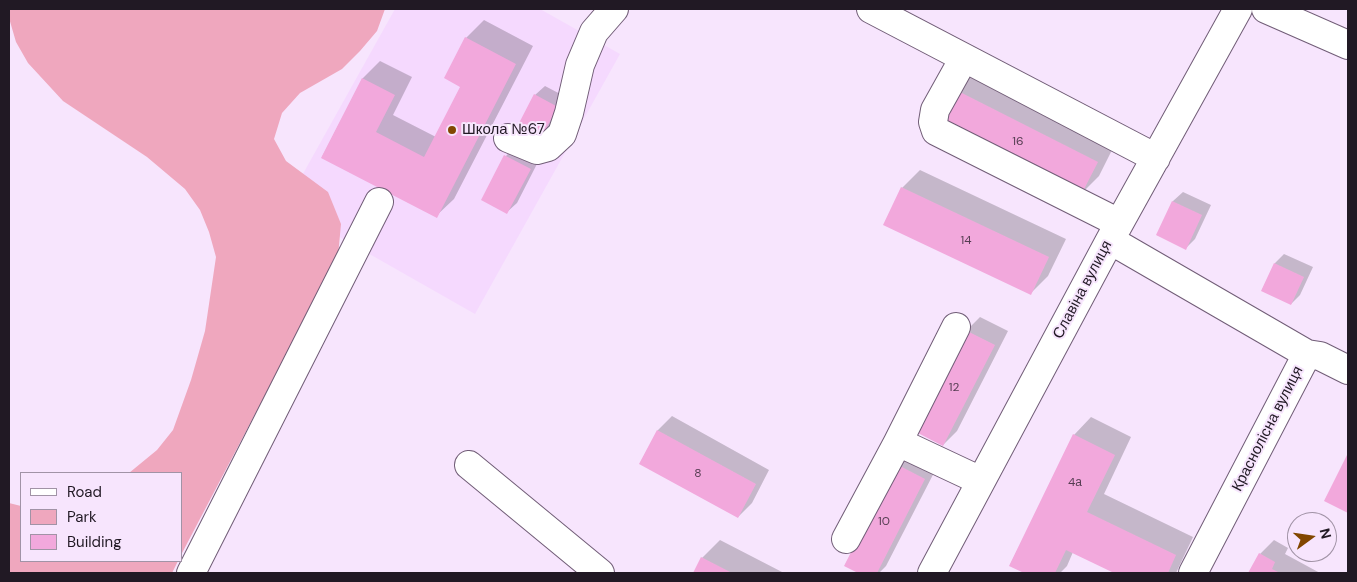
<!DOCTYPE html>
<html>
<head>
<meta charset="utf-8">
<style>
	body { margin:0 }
	#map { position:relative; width:1357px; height:582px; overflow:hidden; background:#f7e5fd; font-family:"DM Sans",sans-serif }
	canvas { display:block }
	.frame { position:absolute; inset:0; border:10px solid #211924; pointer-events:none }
	.legend { position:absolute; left:20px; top:472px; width:162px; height:90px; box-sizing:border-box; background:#f7e5fd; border:1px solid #a193a6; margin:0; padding:6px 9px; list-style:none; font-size:15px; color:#211924 }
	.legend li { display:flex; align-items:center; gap:10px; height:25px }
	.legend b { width:25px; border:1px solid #a193a6 }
	.north { position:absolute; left:1287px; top:512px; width:50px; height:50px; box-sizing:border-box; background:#f7e5fd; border:1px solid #a193a6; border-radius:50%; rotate:76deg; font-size:14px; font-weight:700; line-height:20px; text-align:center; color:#211924 }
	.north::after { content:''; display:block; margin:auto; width:18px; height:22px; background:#824700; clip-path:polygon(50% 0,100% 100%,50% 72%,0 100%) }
</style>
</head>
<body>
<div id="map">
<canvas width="1357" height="582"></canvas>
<div class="frame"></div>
<ul class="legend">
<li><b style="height:6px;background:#fff"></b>Road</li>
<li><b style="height:14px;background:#efa7be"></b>Park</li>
<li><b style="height:14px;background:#f2a8dc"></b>Building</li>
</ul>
<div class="north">N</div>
</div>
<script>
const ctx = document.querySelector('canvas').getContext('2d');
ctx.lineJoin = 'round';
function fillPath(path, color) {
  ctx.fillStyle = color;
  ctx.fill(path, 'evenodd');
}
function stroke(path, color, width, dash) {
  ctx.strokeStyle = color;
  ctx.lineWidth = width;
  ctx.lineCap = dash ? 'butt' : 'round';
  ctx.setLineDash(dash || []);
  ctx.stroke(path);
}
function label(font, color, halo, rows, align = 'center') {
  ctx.font = font + ' "DM Sans",sans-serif';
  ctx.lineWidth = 4;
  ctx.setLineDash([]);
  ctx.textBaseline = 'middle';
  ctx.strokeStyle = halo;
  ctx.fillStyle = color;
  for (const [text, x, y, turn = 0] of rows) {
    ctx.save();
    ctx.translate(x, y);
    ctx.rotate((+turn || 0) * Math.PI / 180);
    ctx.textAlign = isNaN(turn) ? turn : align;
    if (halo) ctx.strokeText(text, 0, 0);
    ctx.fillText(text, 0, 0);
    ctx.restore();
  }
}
const built = new Path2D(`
	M395,9h145l80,45 -145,260 -190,-108z`);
const green = new Path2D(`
	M9,9h376l-8,22 -17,20 -18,18 -42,24 -18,20 -8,26 12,22 42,31 13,32 -3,32 -157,299v-82h-52l28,-23 16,-20 18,-50 14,-49 11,-74 -7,-25 -9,-22 -15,-21 -38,-32 -84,-56 -35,-38 -12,-21 -7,-24z
	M9,503l12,3v55h157l-6,12h-163z`);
const shadow = new Path2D(`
	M484,20l49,26 -79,153 -18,17 -114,-59 41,-79 17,-17 32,16 -19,38 43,22 26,-51 4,-48z
	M973,72l142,72 -16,32 -18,18 -126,-104z
	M545,86l21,11 -16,31 -10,10 -5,-43z
	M515,146l24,14 -22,43 -10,9 -1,-56z
	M920,170l146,69 -18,37 -17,17 -129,-105z
	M1183,192l28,13 -16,34 -9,9 -29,-13 16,-34z
	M1284,254l29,13 -13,28 -9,9 -29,-14 13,-27z
	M980,317l28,14 -51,100 -14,14 23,-114z
	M672,416l97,54 -17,33 -14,14 -98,-54 18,-33z
	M1091,417l40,20 -27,57 89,43 -17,36h-59l-44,-21 -6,14 -7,7h-33l-17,-8 64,-130z
	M910,451l28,14 -52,101 -7,7h-18l-16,-8 52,-100z
	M1348,456v56l-23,-12z
	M720,540l64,33h-90l8,-15z
	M1274,540l14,8 -3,6 35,19h-71l11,-19z`);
const building = new Path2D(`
	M465,37l51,27 -79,154 -116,-60 41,-80 33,17 -19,37 48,25 36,-70 -16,-9z
	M954,89l144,73 -17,33 -143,-73z
	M534,94l24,13 -18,32 -23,-12z
	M504,155l27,14 -24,45 -26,-14z
	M901,187l148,70 -18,38 -148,-70z
	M1172,201l30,14 -16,35 -30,-15z
	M1274,263l30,14 -13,28 -30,-14z
	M965,330l30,15 -52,101 -29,-15z
	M657,430l99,54 -18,34 -99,-54z
	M1073,434l42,21 -28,57 89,43 -8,18h-54l-48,-23 -11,23h-31l-15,-7z
	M1348,453v60l-24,-12z
	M896,464l29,15 -48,94h-19l-14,-7z
	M1259,553l16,9 -3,7 8,4h-32z
	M701,557l31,16h-39z`);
const minor = new Path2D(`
	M871,9l285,149
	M1266,9l82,36
	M964,58l-29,52 -2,12 3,9 183,92
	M508,138l29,12 11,-3 14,-13 7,-21 11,-48 14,-33 20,-23
	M1110,240l197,114 -114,219
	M1307,354l13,2 28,14
	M898,442l58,-115
	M469,465l131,108
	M846,539l52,-97 83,39
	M191,573l188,-371
	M932,573l178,-333 128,-231`);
const markers = [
	[452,130,5,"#824700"]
];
const numberNames = [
	["16",1018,142],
	["14",966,241],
	["12",954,388],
	["8",698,474],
	["4а",1075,483],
	["10",884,522]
];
const poiNames = [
	["Школа №67",462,130]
];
const streetNames = [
	["Славіна вулиця",1083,290,-62],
	["Краснолісна вулиця",1268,429,-63]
];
fillPath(built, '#f5d9fe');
fillPath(green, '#efa7be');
fillPath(shadow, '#0003');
fillPath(building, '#f2a8dc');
stroke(minor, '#715d77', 30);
stroke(minor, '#fff', 28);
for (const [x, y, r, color] of markers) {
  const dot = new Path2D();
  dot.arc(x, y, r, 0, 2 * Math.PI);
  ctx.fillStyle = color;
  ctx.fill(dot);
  stroke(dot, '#f7e5fd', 2);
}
label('12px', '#553d52', null, numberNames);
label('15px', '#211924', '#f7e5fd', poiNames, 'left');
label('15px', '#211924', '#f7e5fd', streetNames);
</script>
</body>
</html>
